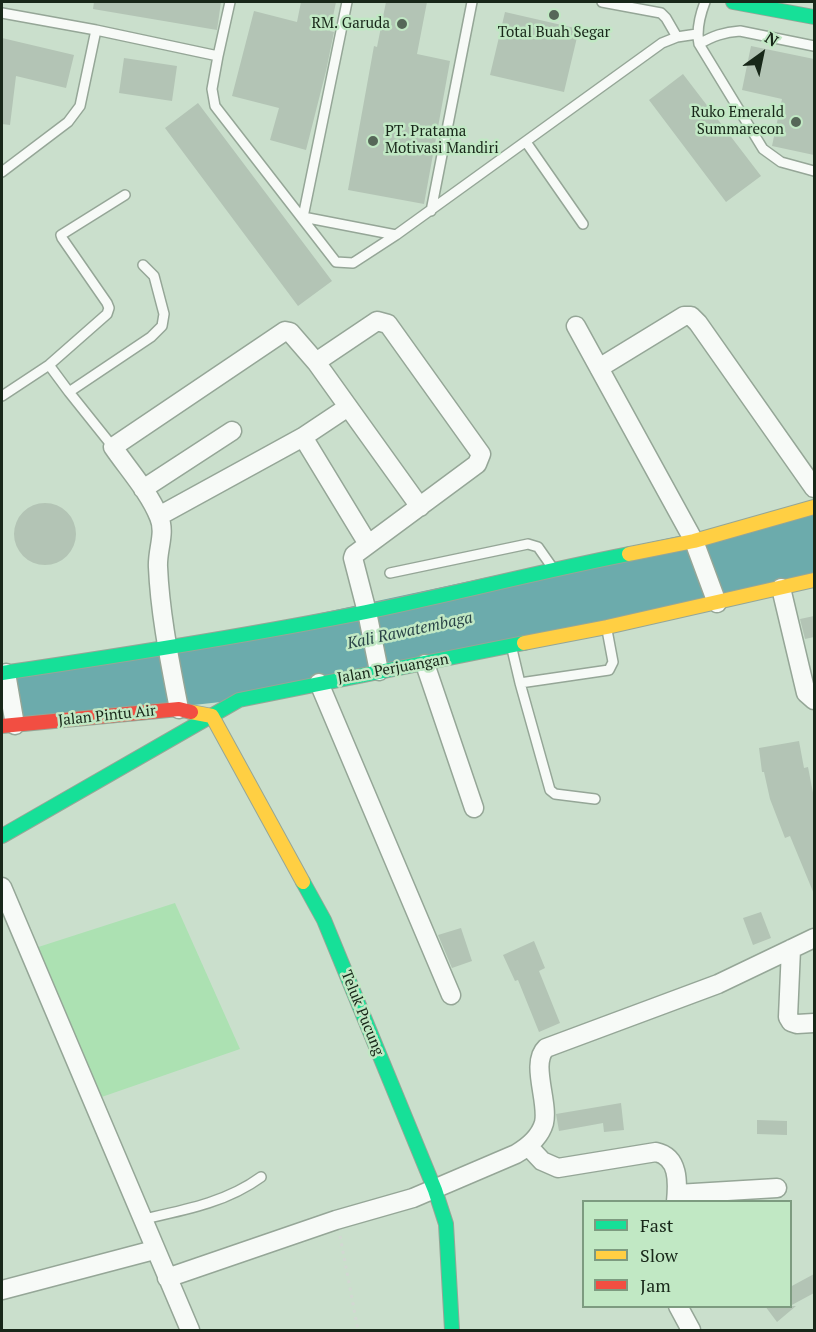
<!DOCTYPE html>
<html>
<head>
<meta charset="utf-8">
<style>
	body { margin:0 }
	#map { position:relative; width:816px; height:1332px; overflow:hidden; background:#cadfcc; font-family:"PT Serif",serif }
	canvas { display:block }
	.frame { position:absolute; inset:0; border:3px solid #182719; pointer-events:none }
	.legend { position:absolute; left:582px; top:1200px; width:210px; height:108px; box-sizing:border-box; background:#c1e8c4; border:2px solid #7d9b80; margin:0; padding:8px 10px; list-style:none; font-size:18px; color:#182719 }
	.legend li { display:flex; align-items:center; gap:12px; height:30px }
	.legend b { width:30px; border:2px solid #7d9b80 }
	.north { position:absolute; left:732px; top:24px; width:60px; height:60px; -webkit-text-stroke:4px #c1e8c4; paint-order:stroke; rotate:33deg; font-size:16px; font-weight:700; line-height:24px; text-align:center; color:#182719 }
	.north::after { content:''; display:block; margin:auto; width:21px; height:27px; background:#182719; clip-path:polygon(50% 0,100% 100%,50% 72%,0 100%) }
</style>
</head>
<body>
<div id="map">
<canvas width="816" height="1332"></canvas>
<div class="frame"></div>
<ul class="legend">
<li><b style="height:8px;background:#16e098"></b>Fast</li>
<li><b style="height:8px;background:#ffcf43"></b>Slow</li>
<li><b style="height:8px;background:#f24e42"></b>Jam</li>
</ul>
<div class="north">N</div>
</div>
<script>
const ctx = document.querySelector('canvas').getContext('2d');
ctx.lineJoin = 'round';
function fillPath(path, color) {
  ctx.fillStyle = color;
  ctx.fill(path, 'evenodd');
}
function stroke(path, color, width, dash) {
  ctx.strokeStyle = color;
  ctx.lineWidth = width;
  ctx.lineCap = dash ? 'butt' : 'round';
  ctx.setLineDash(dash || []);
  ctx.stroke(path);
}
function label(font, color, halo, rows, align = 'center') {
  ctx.font = font + ' "PT Serif",serif';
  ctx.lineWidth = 5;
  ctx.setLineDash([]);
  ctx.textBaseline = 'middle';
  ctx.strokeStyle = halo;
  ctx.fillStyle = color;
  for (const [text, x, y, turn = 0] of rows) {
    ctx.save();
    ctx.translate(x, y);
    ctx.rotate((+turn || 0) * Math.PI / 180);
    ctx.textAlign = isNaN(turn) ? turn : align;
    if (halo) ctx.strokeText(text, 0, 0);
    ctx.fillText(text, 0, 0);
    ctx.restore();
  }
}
const green = new Path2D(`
	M175,903l65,146 -147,51 -64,-150z`);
const water = new Path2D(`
	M814,507v73l-575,120 -237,26v-53l124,-18z`);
const building = new Path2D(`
	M94,2h127l-4,28 -124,-21z
	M301,2h35l-6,29 4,1 -8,39 -20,79 -36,-10 9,-32 -47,-12 22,-85 43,11z
	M386,2h41l-10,52 33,7 -26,143 -76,-14 26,-144 3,1z
	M505,12l74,17 -15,63 -74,-17z
	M2,38l72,17 -8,33 -50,-12 -6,49 -8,-1z
	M751,46l63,13v96l-42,-9 10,-47 -40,-9z
	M124,58l53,8 -5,35 -53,-8z
	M683,74l78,102 -35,26 -77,-102z
	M198,103l134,178 -34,25 -133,-178z
	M14 534a31 31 0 1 1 62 0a31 31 0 1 1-62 0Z
	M814,616v21l-9,2 -5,-20z
	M799,741l5,27 4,-1 6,31v96l-24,-58 -5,2 -15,-39 -6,-27h-2l-3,-24z
	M761,912l10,26 -18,7 -10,-27z
	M461,928l11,33 -20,7 -14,-33z
	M534,941l11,27 -6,3 21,52 -21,9 -21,-52 -3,1 -12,-26z
	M621,1103l3,27 -20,2 -1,-9 -44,8 -3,-17z
	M757,1120l30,1v14l-30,-1z
	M814,1274v19l-24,13v-19z
	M765,1306h31l-19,16z`);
const path = new Path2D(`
	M340,1236l18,94`);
const lane = new Path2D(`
	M602,2l59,11 5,5 11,19
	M705,2c-5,13 -9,27 -6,42l64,105 18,13 33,9
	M2,13l94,17 122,26 12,-54
	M699,44c14,-8 25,-12 41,-13l74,15
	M218,56l-6,33 3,17 121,156 17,1 43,-28 266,-192 15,-6 20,-3
	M526,142l57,82
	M2,172l66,-50 12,-16 16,-76
	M431,211l41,-209
	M303,217l44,-215
	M303,217l93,18
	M49,365l20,27 44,55
	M69,392l82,-55 11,-11 2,-12 -10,-38 -11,-11
	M2,396l47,-31 58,-51 2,-6 -2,-5 -45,-65 -1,-3 64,-40
	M390,573l138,-29 10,3 14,20
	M512,649l8,34 89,-13 4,-8 -6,-32
	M520,683l30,107 5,4 40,5
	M144,1219c41,-9 83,-17 117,-42`);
const street = new Path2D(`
	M576,326l118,215 23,62
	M316,362l61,-41 11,3 93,130 -4,10 -123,91 -1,3 14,54 12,59
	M599,368l85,-52h7l7,7 116,165
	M303,437l65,107
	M143,489l89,-58
	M159,516l144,-79 45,-30
	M781,588l25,105 8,7
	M425,664l49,144
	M6,673l9,52
	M319,683l132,312
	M179,709c-9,-47 -19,-95 -21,-142 -1,-17 8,-34 1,-50 -10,-25 -31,-48 -46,-70l172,-116 5,1 26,30 104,145
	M2,887l188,443
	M791,949l-3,68 3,5 6,2 17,-1
	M528,1146l14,15 16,7 98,-16c23,5 22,30 20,50
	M677,1194l100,-6
	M167,1278l169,-58 77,-22 103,-44c12,-7 24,-17 28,-31 5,-21 -14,-60 2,-75l172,-64 96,-46
	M2,1290l152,-40
	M678,1306l13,24`);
const fast = new Path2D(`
	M733,2l81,15
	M2,673c122,-18 244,-37 364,-61 88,-18 175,-41 263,-58
	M2,836l237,-136 285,-57
	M303,882l21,38 111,270 11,34 6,106`);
const slow = new Path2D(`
	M629,554l65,-13 120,-34
	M524,643l83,-16 207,-47
	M191,712l21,4 91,166`);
const jam = new Path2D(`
	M2,726l177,-17 12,3`);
const markers = [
	[554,15,6,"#566758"],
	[402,24,6,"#566758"],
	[796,122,6,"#566758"],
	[373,141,6,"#566758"]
];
const poiNames = [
	["RM. Garuda",390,24],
	["Total Buah Segar",554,33,"center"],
	["Ruko Emerald",784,113],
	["Summarecon",784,130],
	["PT. Pratama",385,132,"left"],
	["Motivasi Mandiri",385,149,"left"]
];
const streetNames = [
	["Jalan Perjuangan",393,669,-10],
	["Jalan Pintu Air",107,716,-6],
	["Teluk Pucung",362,1013,68]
];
const waterNames = [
	["Kali Rawatembaga",410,631,-12]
];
fillPath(green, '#ace1b2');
fillPath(water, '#6cabac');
fillPath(building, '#b3c4b5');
stroke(lane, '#95a697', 12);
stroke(street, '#95a697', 21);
stroke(fast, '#95a697', 16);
stroke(slow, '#95a697', 16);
stroke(jam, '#95a697', 16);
stroke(path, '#d2d8d2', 3, [3, 4.5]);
stroke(lane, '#f7faf7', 9);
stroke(street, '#f7faf7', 18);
stroke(fast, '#16e098', 14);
stroke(slow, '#ffcf43', 14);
stroke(jam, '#f24e42', 14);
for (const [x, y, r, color] of markers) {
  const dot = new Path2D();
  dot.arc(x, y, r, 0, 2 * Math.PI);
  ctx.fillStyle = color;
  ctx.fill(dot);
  stroke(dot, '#c1e8c4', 2);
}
label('15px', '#182719', '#c1e8c4', poiNames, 'right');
label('15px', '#182719', '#c1e8c4', streetNames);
label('italic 16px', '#2a4448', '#c1e8c4', waterNames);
</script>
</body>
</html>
